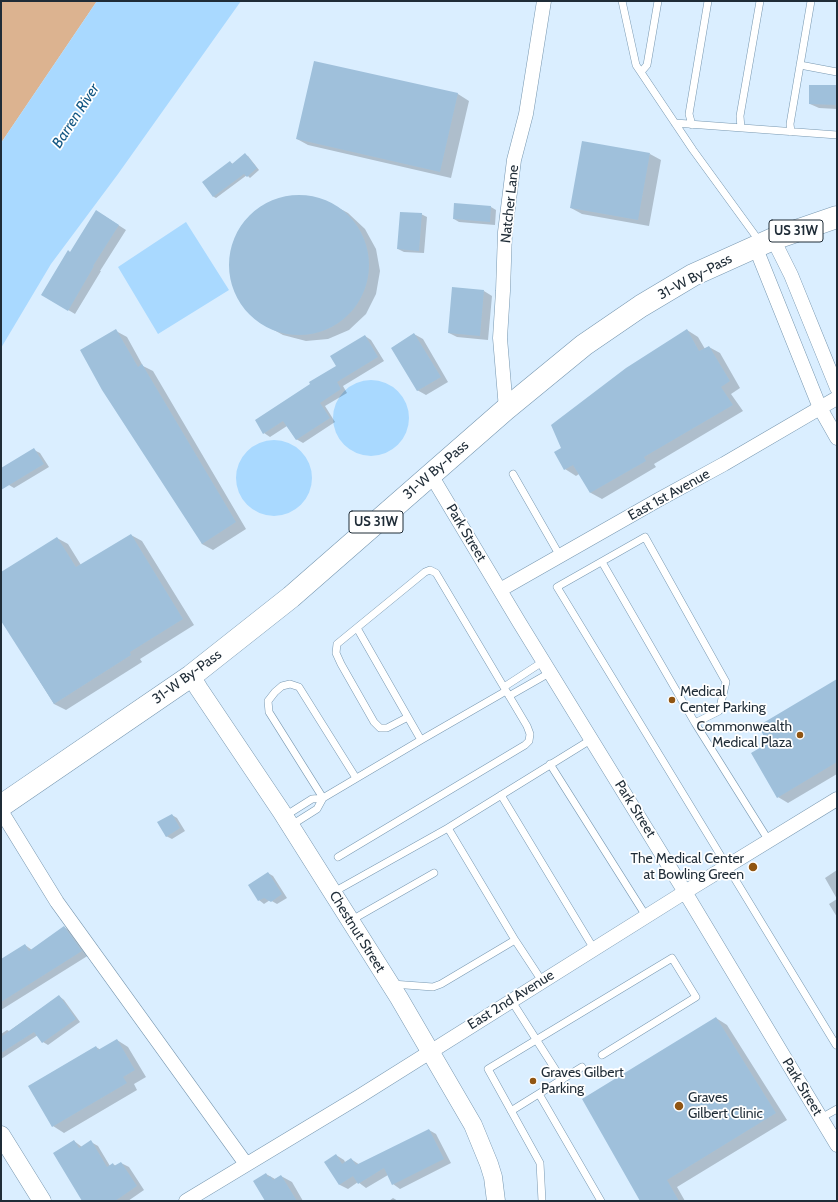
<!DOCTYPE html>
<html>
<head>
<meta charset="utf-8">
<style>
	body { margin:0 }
	#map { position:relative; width:838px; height:1202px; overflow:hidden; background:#daeeff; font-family:Cabin,sans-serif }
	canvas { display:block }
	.frame { position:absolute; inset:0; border:2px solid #1f2c37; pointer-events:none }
</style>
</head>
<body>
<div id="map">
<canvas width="838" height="1202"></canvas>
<div class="frame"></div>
</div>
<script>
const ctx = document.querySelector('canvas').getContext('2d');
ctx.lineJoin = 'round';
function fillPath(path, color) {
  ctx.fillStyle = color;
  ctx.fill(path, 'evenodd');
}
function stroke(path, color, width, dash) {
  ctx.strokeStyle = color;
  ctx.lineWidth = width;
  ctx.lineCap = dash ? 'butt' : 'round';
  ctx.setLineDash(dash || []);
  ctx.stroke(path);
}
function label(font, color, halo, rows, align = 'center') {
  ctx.font = font + ' Cabin,sans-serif';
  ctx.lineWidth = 3.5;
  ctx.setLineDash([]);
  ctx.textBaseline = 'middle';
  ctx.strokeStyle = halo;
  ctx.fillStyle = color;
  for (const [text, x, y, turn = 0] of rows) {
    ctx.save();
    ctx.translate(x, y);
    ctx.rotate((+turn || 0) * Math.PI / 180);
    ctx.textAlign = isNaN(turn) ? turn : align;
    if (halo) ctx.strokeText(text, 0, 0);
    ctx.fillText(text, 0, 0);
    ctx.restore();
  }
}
const green = new Path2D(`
	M1,1h96l-96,142z`);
const water = new Path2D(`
	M97,1h144l-123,173 -67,90 -50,84v-205z
	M186,222l43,68 -71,44 -40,-67z
	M333 418a38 38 0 1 1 76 0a38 38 0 1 1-76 0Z
	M236 478a38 38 0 1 1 76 0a38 38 0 1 1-76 0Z`);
const shadow = new Path2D(`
	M315,62l143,32 11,7 -18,77 -143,-33 -11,-6z
	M837,86v23l-18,-1 -9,-4z
	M650,154l11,6 -12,66 -67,-12 -11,-6z
	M245,155l3,1 11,14 -9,8 -3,-3 -31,23 -2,-1 -10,-15 26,-20 3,2z
	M293,196l23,2 21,9 11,6 17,16 11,20 4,22 -4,23 -10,20 -17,16 -21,9 -22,2 -23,-6 -11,-6 -20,-13 -13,-18 -8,-22v-22l7,-22 14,-18 19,-12z
	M491,207l5,3 -1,15 -36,-3 -5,-3z
	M421,214l6,3 -3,36 -20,-1 -6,-3z
	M103,215l23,15 -26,41h1l-26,43 -32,-19 27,-42z
	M484,291l8,5 -4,44 -31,-3 -8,-4z
	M687,330l11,7 7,12 4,-2 11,6 20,35 -9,6 12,17 -89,53 2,3 -54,32 -11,-6 -12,-19 -3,2 -11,-7 -3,-21z
	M116,331l11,6 16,29 10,5 93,158 -33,21 -11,-6z
	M414,334l9,5 25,43 -22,13 -9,-5z
	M365,336l6,4 13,21 -41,25 4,7 -22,13 10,16 -32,21 -7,-4 -9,-13 -17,11 -6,-4 73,-66z
	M34,450l6,3 9,14 -35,21 -5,-3 -8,-13v-3z
	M131,535l11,6 52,84 -54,34 2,3 -76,48 -12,-6 -53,-85v-46l56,-35 11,6 13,21z
	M837,681v93l-49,29 -10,-6 -9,-54z
	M172,815l5,3 8,13 -13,8 -6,-3z
	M837,870v29l-12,-21z
	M268,873l5,3 14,22 -10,6 -7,-4 -6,4 -5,-4z
	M837,899v18l-8,-13z
	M64,927l7,4 18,24 -88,55v-49l24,-16 7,5z
	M59,996l5,4 16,22 -32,23 -5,-3 -5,-7 -37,24v-25l6,-4 2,1z
	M716,1018l11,7 60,95 -110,67 8,14h-43z
	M117,1040l11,7 18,30 -12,7 3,6 -73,43 -11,-7 43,-79 5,3z
	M429,1130l7,4 15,29 -51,26 -7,-5 -5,-9 -22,13 -8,-6 -10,7 -8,-4 -14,-23 10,-7 8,5 1,2 6,-3 9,6z
	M74,1141l8,6 9,-5 7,4 12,20 3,-2 3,2 5,-3 8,4 15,23 -16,11h-43z
	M266,1174l9,5 6,-3 11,6 11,19h-36z
	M393,1198l5,3h-9z`);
const building = new Path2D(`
	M314,61l144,32 -18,79 -144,-33z
	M809,85h28v20l-28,-1z
	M582,141l68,12 -12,67 -68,-12z
	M245,153l12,15 -10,9 -3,-3 -31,23 -11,-15 28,-21 2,3z
	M229 265a70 70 0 1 1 140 0a70 70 0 1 1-140 0Z
	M454,203l37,3 -1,16 -37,-3z
	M96,210l23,15 -26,41h1l-26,45 -27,-16 27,-45 2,2z
	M400,212l22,1 -3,38 -22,-2z
	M452,287l32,3 -4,46 -32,-3z
	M116,329l22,38 4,-3 94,158 -34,22 -100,-154 -22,-40z
	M687,329l12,22 10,-5 21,35 -9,6 12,18 -89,52 2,4 -56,32 -17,-28 -9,5 -10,-18 7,-4 -10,-23 75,-57z
	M414,333l27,44 -24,14 -26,-43z
	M365,335l13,22 -41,25 4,7 -21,14 10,15 -34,22 -13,-19 -20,13 -8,-14 55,-36 -1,-2 27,-16 -6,-10z
	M34,448l10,16 -43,26v-22z
	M131,534l52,85 -53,33 1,3 -77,49 -53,-83v-49l56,-35 19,30z
	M837,679v83l-60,36 -26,-45 17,-10 -10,-17z
	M172,814l8,14 -14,9 -9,-15z
	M268,872l14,22 -11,8 -7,-4 -6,3 -10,-16z
	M64,926l18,25 -81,51v-43l24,-15 4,7z
	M59,995l17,24 -34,24 -8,-11 -33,21v-16z
	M716,1017l60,96 -109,67 12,21h-39l-58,-102z
	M117,1039l18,31 -12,7 4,6 -75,44 -24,-41 68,-40 2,4z
	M429,1129l15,30 -52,26 -8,-17 -26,16 -5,-8 -14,9 -15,-23 12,-8 6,10 9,-6 5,7z
	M74,1140l5,8 12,-8 16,27 6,-4 1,3 7,-4 16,24 -22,15h-33l-29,-48z
	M266,1173l2,4 2,-1 3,4 8,-5 16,26h-32l-12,-20z`);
const service = new Path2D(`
	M622,1l14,64 57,85 67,92
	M800,65l37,7
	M641,72l6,-7 11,-64
	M675,123l162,12
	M692,125l-3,-11 19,-113
	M741,128l-1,-12 20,-115
	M791,132l-1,-8 21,-123
	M513,474l47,82
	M602,562l93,161
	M357,628l64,112 85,-49
	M504,687l40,-26
	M509,696l42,-24
	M550,764l96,152
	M356,778l-57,-91 -9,-3 -8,2 -7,6 -7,9 1,11 54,86 98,-58
	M501,795l93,154
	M285,816l27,-17 11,-1 -6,11 -27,17
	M769,841l-74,-118 24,-12 7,-29 -81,-145 -88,50 279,458
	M338,857l187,-112 4,-4 1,-7 -3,-8 -91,-153 -6,-3 -5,2 -88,72 -1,9 5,11 33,58 6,6h7l21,-11
	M332,893l116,-65
	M350,921l84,-48
	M515,940l27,41
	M392,984l41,3 8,-3 74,-44 -67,-112 144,-89
	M511,1000l51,80
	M539,1094l62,107
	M511,1111l71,-44
	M821,1118l16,-9
	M542,1201l-2,-38 -52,-94 184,-111 24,39 -94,58`);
const minor = new Path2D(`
	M773,239l18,36 46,113
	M755,246l65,162 17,30
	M506,409l-6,-71 3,-47 2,-59 9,-72 12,-46 18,-113
	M431,475l88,147 166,270 152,253
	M500,590l158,-90 66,-36 113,-66
	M1,811l56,91 189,262
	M186,1201l174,-105 325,-204 152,-93`);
const tertiary = new Path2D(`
	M191,676l8,13 82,122 118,187 74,127 16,39 4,13 3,24
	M1,1135l41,66`);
const primary = new Path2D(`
	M1,806l190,-130 100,-79 215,-188 78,-64 57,-39 52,-31 80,-36 64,-22`);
const markers = [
	[672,700,4,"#905512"],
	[800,735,4,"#905512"],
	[753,867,5,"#905512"],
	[533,1081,4,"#905512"],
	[679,1106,5,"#905512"]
];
const shields = [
	[796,231,54],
	[376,522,54]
];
const shieldNames = [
	["US 31W",796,231],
	["US 31W",376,522]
];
const streetNames = [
	["Natcher Lane",510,204,-84],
	["31-W By-Pass",695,277,-28],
	["31-W By-Pass",436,470,-41],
	["East 1st Avenue",669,495,-29],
	["Park Street",466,533,59],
	["31-W By-Pass",187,677,-36],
	["Park Street",635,809,58],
	["Chestnut Street",357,932,58],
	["East 2nd Avenue",511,1000,-32],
	["Park Street",802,1087,59]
];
const poiNames = [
	["Medical",680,692],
	["Center Parking",680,708],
	["Commonwealth",792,727,"right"],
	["Medical Plaza",792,743,"right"],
	["The Medical Center",744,859,"right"],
	["at Bowling Green",744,875,"right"],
	["Graves Gilbert",541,1073],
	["Parking",541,1089],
	["Graves",688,1098],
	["Gilbert Clinic",688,1114]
];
const waterNames = [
	["Barren River",76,116,-57]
];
fillPath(green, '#dcb390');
fillPath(water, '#a9d9ff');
fillPath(shadow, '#0003');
fillPath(building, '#9fc0db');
stroke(service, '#7898b1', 8);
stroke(minor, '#7898b1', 15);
stroke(tertiary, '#7898b1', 19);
stroke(primary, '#7898b1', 23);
stroke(service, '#fff', 7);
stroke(minor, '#fff', 14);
stroke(tertiary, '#fff', 18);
stroke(primary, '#fff', 22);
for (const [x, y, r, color] of markers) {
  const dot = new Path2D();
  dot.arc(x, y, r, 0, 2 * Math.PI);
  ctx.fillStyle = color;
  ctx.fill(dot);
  stroke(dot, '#fff', 1.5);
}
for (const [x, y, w] of shields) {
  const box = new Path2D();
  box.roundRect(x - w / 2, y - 11, w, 22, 3);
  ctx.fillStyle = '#fff';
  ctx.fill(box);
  stroke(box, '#1f2c37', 1);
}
label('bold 13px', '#1f2c37', null, shieldNames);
label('14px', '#1f2c37', '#fff', streetNames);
label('14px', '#1f2c37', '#fff', poiNames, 'left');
label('italic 15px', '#145884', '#fff', waterNames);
</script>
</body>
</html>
